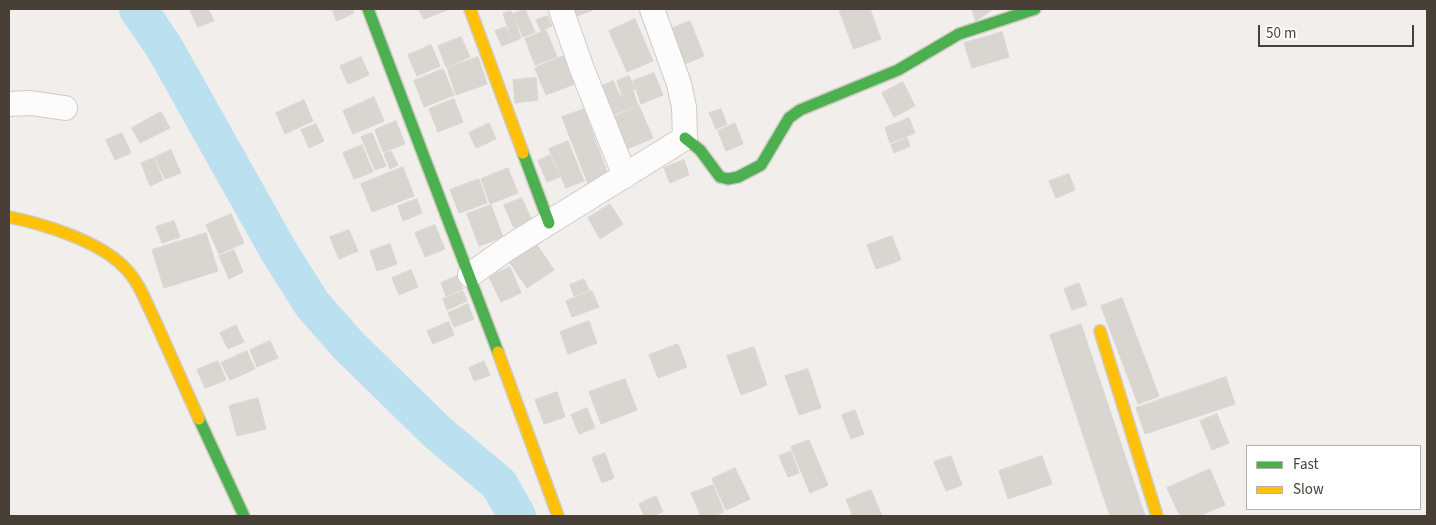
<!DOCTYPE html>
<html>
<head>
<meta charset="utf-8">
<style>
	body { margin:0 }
	#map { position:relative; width:1436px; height:525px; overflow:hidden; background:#f1eeeb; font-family:"Source Sans 3",sans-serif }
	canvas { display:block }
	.frame { position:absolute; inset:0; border:10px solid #483f37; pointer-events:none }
	.legend { position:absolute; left:1246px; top:445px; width:175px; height:65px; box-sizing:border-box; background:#fff; border:1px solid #b6b2af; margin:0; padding:6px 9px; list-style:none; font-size:15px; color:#483f37 }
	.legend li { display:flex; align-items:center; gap:10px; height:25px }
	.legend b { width:25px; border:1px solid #b6b2af }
	.scale { position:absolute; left:1258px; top:25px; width:156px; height:22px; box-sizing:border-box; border:2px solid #483f37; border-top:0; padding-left:6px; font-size:15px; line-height:18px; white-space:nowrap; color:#483f37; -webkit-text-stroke:4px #fff; paint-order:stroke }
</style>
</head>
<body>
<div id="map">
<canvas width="1436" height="525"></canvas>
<div class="frame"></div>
<ul class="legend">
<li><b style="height:6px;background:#4caf50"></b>Fast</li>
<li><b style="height:6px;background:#ffc107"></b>Slow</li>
</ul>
<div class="scale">50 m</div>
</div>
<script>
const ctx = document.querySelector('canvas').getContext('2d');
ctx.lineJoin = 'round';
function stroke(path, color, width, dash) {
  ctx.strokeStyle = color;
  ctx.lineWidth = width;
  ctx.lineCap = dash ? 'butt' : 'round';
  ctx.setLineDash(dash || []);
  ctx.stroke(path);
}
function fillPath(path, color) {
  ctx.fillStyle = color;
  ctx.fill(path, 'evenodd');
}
const river = new Path2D(`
	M138,9l26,38 114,203 34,54 36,41 89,87 62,52 18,32`);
const building = new Path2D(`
	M190,9h18l6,12 -16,6z
	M332,9h20l2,4 -17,8z
	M419,9h27l1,1 -23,9z
	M525,9l10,23 -12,5 -10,-23z
	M571,9h25l-22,8z
	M839,9h31l11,30 -27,10z
	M972,9h21l-17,12z
	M511,11l10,27 -8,4 -10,-28z
	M548,16l4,10 -11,5 -5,-11z
	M635,19l18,42 -26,11 -18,-41z
	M690,21l14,35 -21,9 -15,-35z
	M506,27l6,15 -10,4 -7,-15z
	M546,30l11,27 -22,8 -10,-26z
	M1002,32l7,25 -37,11 -8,-25z
	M461,37l9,20 -24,10 -8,-21z
	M431,45l9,21 -23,10 -9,-21z
	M566,55l11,28 -31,12 -11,-27z
	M361,57l8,18 -21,9 -8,-18z
	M478,57l9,27 -31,11 -9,-27z
	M443,69l11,26 -30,12 -10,-26z
	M654,73l9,22 -22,9 -8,-23z
	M629,76l6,13 -13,6 -5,-14z
	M536,78l2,22 -23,3 -2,-23z
	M613,81l7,15 13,-5 5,14 -26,10 -12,-28z
	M903,82l12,24 -21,11 -12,-24z
	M374,97l10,24 -31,13 -10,-23z
	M454,99l9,23 -25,10 -9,-23z
	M304,100l9,21 -28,13 -9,-21z
	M639,106l14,32 -26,11 -14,-32z
	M584,109l26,72 -20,8 -28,-72z
	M721,109l6,15 -11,5 -7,-16z
	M161,112l9,16 -30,15 -8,-15z
	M909,118l6,15 -25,10 -5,-15z
	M396,121l9,23 -22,8 -8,-22z
	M489,123l7,16 -20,9 -7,-15z
	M735,123l8,21 -17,7 -8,-20z
	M316,124l8,17 -15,7 -8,-18z
	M122,133l9,20 -16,7 -9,-20z
	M372,133l14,33 -11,4 -14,-33z
	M907,138l3,8 -16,7 -3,-8z
	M568,141l16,40 -18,7 -17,-39z
	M362,145l11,27 -19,7 -11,-26z
	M171,150l10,23 -16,6 -10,-22z
	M391,151l7,14 -8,4 -6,-15z
	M550,155l10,22 -13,5 -9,-21z
	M154,158l9,22 -13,6 -9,-23z
	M684,160l5,15 -19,8 -6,-15z
	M403,167l11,29 -42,16 -11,-28z
	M508,168l10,25 -28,11 -9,-25z
	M1069,174l6,16 -19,8 -7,-17z
	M479,179l8,24 -28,10 -9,-23z
	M522,198l10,23 -18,7 -10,-23z
	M417,199l5,14 -19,8 -5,-15z
	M610,204l13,20 -23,15 -12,-21z
	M491,205l12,32 -24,9 -12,-32z
	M231,214l13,29 -25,11 -13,-29z
	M174,221l6,16 -18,6 -6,-16z
	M435,225l10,24 -20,8 -10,-24z
	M349,230l9,21 -19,8 -9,-22z
	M206,233l12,38 -54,17 -12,-38z
	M892,236l9,24 -25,9 -9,-24z
	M533,239l21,31 -27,18 -21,-31z
	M390,244l7,20 -20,7 -7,-20z
	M234,250l9,22 -14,7 -10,-23z
	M510,267l11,26 -20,9 -12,-25z
	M411,270l7,17 -19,8 -7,-17z
	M457,276l6,13 -17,7 -5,-13z
	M584,279l5,11 -15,6 -4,-11z
	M1079,283l8,22 -15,5 -8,-21z
	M463,291l4,10 -20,9 -4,-11z
	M592,291l7,16 -27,10 -6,-16z
	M1122,298l37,98 -21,8 -37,-98z
	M468,304l6,15 -20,8 -6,-14z
	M589,321l8,22 -29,11 -8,-22z
	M449,322l5,13 -21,9 -6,-13z
	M1081,324l64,192h-35l-60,-181z
	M236,325l8,17 -16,7 -8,-16z
	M270,341l8,17 -21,9 -7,-17z
	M678,344l9,23 -29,11 -9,-23z
	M754,347l13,38 -26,10 -14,-39z
	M247,351l8,18 -25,11 -9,-17z
	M218,361l8,19 -21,8 -8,-18z
	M484,361l6,14 -16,6 -5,-13z
	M808,369l13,39 -22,7 -14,-39z
	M1226,377l9,27 -90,30 -9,-26z
	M625,379l12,31 -36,14 -12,-32z
	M557,392l8,25 -21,7 -9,-24z
	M258,398l8,31 -29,7 -8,-30z
	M587,408l8,20 -16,6 -8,-19z
	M855,410l9,24 -13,5 -9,-24z
	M1217,414l12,29 -17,7 -12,-29z
	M809,440l19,45 -18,8 -19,-46z
	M791,451l8,22 -11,4 -9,-21z
	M605,453l9,25 -12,5 -10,-25z
	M951,456l11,29 -16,6 -12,-29z
	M1042,456l10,28 -44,15 -9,-28z
	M735,468l15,31 -24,11 -14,-31z
	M1210,469l15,36 -26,11h-19l-13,-28z
	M713,485l11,27 -11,4h-12l-10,-23z
	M871,490l11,26h-29l-7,-16z
	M656,496l7,16 -11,4h-8l-5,-12z`);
const street = new Path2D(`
	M561,9l21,60 43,107
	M9,104l22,-1 34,5
	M470,275l38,-27 177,-110 -1,-31 -5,-23 -27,-75`);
const fast = new Path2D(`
	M368,9l130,343
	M685,138l15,12 20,27 8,2 10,-2 23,-12 28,-47 11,-8 98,-40 61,-36 76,-25
	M523,153l26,70
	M199,419l45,97`);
const slow = new Path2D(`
	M470,9l53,144
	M9,217c35,7 89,24 114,49 17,16 24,39 34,59 14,31 28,63 42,94
	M1100,331l57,185
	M498,352l60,164`);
stroke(river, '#bbe0f0', 38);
fillPath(building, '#d9d6d2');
stroke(building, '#d9d5d1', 1);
stroke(street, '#cecbc7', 26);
stroke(fast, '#d1cbc2', 14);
stroke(slow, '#d1cbc2', 14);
stroke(street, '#fdfcfc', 24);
stroke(fast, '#4caf50', 11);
stroke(slow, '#ffc107', 11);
</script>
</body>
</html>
